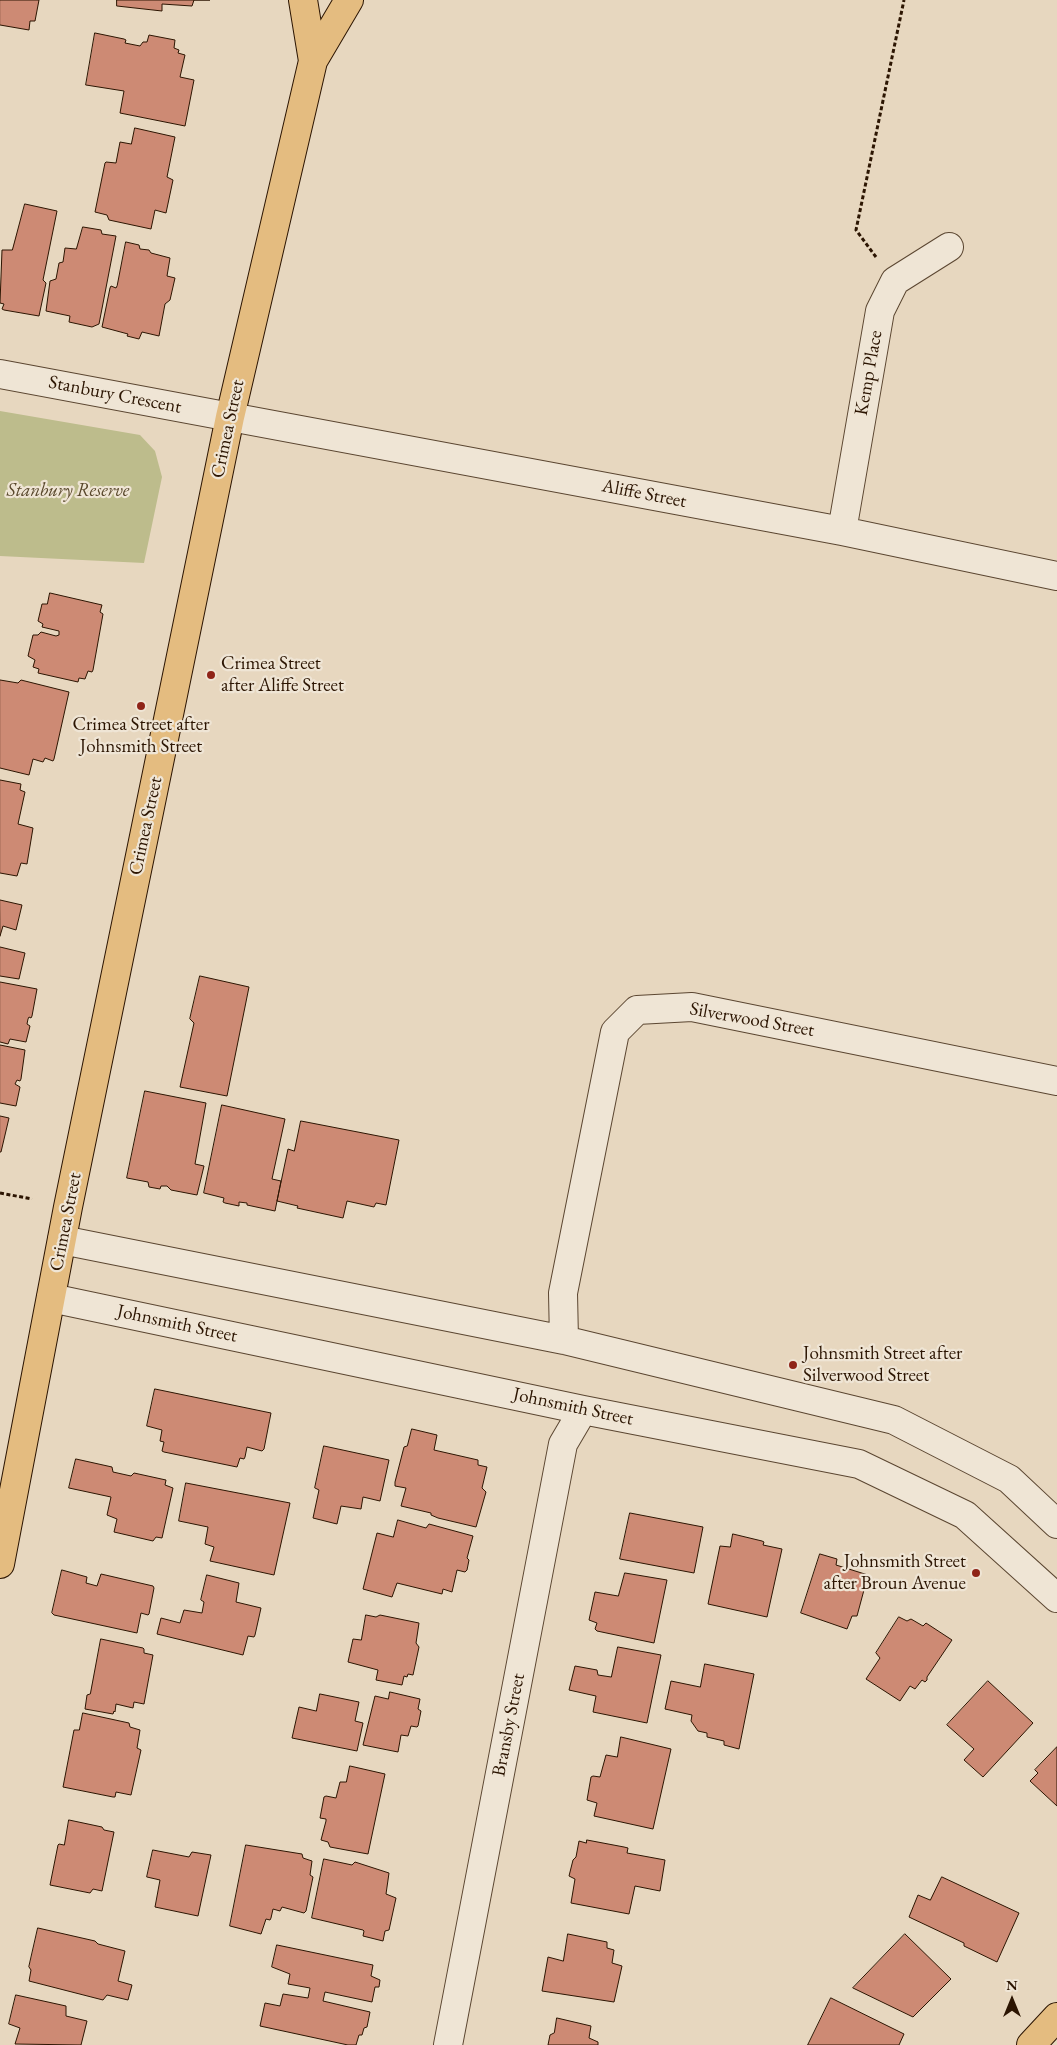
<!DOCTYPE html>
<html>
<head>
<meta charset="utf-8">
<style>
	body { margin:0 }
	#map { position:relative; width:1057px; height:2045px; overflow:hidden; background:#e7d7bf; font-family:"EB Garamond",serif }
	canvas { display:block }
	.north { position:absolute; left:987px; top:1975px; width:50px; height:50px; -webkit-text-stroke:4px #efe5d5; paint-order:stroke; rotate:0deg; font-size:14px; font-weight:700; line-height:20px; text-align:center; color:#2c1502 }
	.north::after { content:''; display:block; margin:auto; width:18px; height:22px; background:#2c1502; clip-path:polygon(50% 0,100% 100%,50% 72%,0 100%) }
</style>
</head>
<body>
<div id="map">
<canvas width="1057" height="2045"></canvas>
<div class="north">N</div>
</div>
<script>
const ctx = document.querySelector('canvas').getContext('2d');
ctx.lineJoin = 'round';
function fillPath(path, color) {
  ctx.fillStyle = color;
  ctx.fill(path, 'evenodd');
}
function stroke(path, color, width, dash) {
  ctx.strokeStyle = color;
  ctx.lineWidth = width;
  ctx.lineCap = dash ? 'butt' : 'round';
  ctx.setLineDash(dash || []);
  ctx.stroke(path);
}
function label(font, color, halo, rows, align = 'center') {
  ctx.font = font + ' "EB Garamond",serif';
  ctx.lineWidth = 4.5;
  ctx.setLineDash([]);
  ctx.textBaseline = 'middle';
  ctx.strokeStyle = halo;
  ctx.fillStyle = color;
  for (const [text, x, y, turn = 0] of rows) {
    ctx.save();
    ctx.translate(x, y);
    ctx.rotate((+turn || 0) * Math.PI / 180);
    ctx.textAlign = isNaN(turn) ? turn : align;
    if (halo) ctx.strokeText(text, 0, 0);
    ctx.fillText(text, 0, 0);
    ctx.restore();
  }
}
const green = new Path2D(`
	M0,411l140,24 15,16 7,26 -18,86 -144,-7z`);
const building = new Path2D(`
	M0,0h39l-4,21h-5l-1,9 -29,-5z
	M117,0h93h-16l-2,6 -30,-2v7l-45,-5z
	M95,33l29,6 2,1 -1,3 15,3 3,-4h4l2,-7 26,5 -1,8 5,2 -1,3 7,2 -5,22 14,3 -9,46 -65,-13 4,-22 -38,-6z
	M135,128l40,9 -8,40 6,3 -7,33 -11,-3 -4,19 -42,-9 -2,-5 -12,-3 10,-49 1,-1 10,1 4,-21 11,2z
	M25,204l32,7 -14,69 3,3 -7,33 -35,-6 -2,-1 2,-5 -4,-1 2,-53h10z
	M83,227l18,3 1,4 14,2 -17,88 -7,3 -23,-5 1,-6 -24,-5 4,-30 6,-2 3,-16 4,-1 2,-14 11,1z
	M126,242l13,3 1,4 9,1 2,3 19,5 -3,18 8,2 -5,22 -5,4 -6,32 -17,-4 -3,7 -12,-3 1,-2 -26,-7 8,-39 1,-2 5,2 1,-2z
	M50,593l52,12 -2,7 3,2 -10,56 -1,2 -4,-1 -3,8 -6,-1 -1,4 -40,-9 1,-4 -6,-2 2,-7 -7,-4 5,-21h5l3,-3 15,4 3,-1v-4l-17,-4 1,-3 -5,-3 4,-17h5z
	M0,680l18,3 3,-3 48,12 -15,67 -1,2 -8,-3 -2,4 -10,-3 -4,16 -29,-7z
	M0,780l21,4 -1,6 5,2 -7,32 15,4 -6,36 -6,-1 -4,13 -17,-3z
	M0,900l22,5 -6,25 -13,-4 -3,10z
	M0,947l25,6 -6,26 -19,-3z
	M200,976l49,11 -22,109 -47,-9 14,-64 -4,-4z
	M0,982l37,7 -5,27 -1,2 -2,-1 -1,2 -1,5 3,2 -4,16 -16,-3 -2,5 -8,-2z
	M0,1045l25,5 -4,29 -1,2 -3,-1 -2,4 5,3 -4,19 -16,-3z
	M145,1091l61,12 -11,61 9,2 -7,29 -26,-5 -4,-4h-6l-1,3 -11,-2 -1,-5 -21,-4z
	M222,1105l63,14 -13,60 9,2 -6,30 -28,-6v-2l-8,-1v4l-14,-3 -2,-1 1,-4 -20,-5z
	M0,1116l9,2 -8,34h-1z
	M301,1121l98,19 -13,65 -10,-2 -2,4 -27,-6 -4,17 -46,-10 1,-2 -21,-5 11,-52 6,2z
	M155,1389l116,24 -7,36 -2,2 -15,-4 -2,10 -1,2 -4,-1 -3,9 -73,-15 -2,-1 2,-9 -4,-1 2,-11 -15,-4z
	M412,1429l25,6 -3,15 44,10v5l9,2 -5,21 4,4 -10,35 -38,-9 -7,-3v-2l-30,-7 5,-18 -11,-2v-4l9,-35 3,-1z
	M324,1446l65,14 -9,41 -17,-4 -2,12 -20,-3 -4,18 -24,-6 6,-28 -4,-2z
	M76,1459l36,8 1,5 18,4 3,-3 32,7 -1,5 8,3 -11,50 -6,-1 -3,4 -39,-9 3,-13 -10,-4 4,-18 -42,-9z
	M186,1483l104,20 -16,72 -64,-14 4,-14 -9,-3 3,-17 -29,-6z
	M630,1513l73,14 -9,46 -74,-14z
	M398,1520l28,8 3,-4 44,12 -6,22 2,2 -2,10 -2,2 -8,-2 -5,22 -9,-3 -1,5 -45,-11 -5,14 -29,-8 14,-56 16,4z
	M733,1534l29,7 2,1 -1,3 19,4 -15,68 -59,-13 12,-58 10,1z
	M820,1554l17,5 -1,6 32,10 -11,41h-5l-5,13 -46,-16z
	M62,1570l25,7 -1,6 11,3 4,-12 52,12 1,2 -5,26 -1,1 -7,-2 -4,20 -83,-18 -2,-2z
	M625,1573l42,7 -13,63 -57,-12 -2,-2 2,-6 -8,-3 6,-28 23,4z
	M207,1575l32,8 -3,19 25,6 -6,27 -1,2 -6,-1 -5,19 -86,-21 4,-16 19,5 4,-13 18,3 2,-11 -3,-2z
	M366,1615l10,2 4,-2 39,8 -3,20 3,4 -6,28 -5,-1 -1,3 -3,-1 -2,9 -26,-5 2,-10 -30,-8 5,-23 8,1z
	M899,1617l8,4 4,-2 12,7 3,-3 26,17 -25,37v3l-2,2 -3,-2 -7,9 -5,-3 -10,15 -34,-22 14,-21 -4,-5z
	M101,1639l42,9 1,1v4l9,2 -9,49 -10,-2 -1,6 -17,-4 -1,8 -1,-1 -1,3 -28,-5 2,-14 3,-1z
	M618,1647l43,8 -14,68 -54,-11 3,-16 -27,-6 6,-24 22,4 1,5 13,2z
	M705,1664l49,10 -15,75 -15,-4v-4l-17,-4v-4l-9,-2 -7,-10 1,-6 -27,-6 6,-28 29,6z
	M988,1681l45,42 -50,54 -19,-17 10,-11 -27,-24z
	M390,1692l30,7 -2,10 3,2 -3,15 -1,1 -6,-1 -3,10 -7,-1 -3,17 -35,-7 12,-49 13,3z
	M320,1694l39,8 -4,19 8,2 -6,28 -65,-13 7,-31 17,4z
	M83,1713l46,10 1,4 10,3 -3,18 4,2 -10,45 -15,-3 -1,5h-2l-50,-10 11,-57h5z
	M621,1737l50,12 -18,80 -59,-13 3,-13 -10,-3 4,-23 2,-1 7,1 6,-22 11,2z
	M1057,1747v59l-27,-25 8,-8 -3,-3z
	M350,1766l35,8 -17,80 -38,-7 -2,-5 -7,-2 5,-19v-2l-6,-1 4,-21 2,-1 10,2 4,-16h6z
	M69,1820l33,7 2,3 10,2 -12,59 -9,-2 -3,4 -40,-8 8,-40 1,-1 5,1z
	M587,1840l37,7 4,1 -1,5 38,7 -5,31 -25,-5 -6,28 -58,-11 4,-24 -6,-3 4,-16 3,-3 3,-16 7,2z
	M246,1845l56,9 1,4 9,3 -2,14 3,2 -7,34 -2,2 -22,-6 -2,4 -7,-2 -2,9 -1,2 -4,-1 -5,15 -31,-8z
	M153,1850l36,7 3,-5 19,3 -13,61 -43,-9 5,-27 -13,-3z
	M324,1859l28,6 3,-3 34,11 -3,21 10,4 -7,32 -4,1 -2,10 -20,-5 1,-5 -1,-1 -51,-12z
	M942,1877l77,36 -22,49 -33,-16v-3l-55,-26 9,-22 12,5z
	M38,1928l57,13 3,3 27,7 -7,30 14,4 -4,15 -21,-5 -4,5 -74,-19 2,-11 -2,-3z
	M568,1934l39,8v6l7,2 -2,13 10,3 -8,36 -72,-11 6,-34 15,4z
	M905,1934l46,45 -38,38 -60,-29z
	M277,1945l96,20 -2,11 9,4 -1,7h-4l-3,15 -47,-10 -2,9 47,11 -3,15 -3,1 -2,7h-3l-3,10h-8l-88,-19 5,-23 15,3 3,-12 25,4 2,-10 -22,-4 2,-10 -18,-7z
	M16,1995l50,11v10l21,5 -6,24 -66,-1 5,-16 -11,-4z
	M831,1998l73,36 -5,11h-91z
	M557,2018l34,8 -2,12 9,4v3h-50l2,-10 4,-2z`);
const path = new Path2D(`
	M876,257l-20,-27 48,-230
	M0,1193l32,6`);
const minor = new Path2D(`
	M0,374l842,157 215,45
	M842,531l38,-220 15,-30 54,-34
	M62,1240l502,100 330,80 115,59 48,45
	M51,1298l532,112 276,54 106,51 92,83
	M564,1340l-1,-47 52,-261 22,-22 55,-3 365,74
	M448,2045l115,-601 20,-34`);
const major = new Path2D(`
	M303,0l10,61
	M0,1564l68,-357 162,-790 83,-356 36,-61
	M1031,2045l26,-28`);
const markers = [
	[211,675,5,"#8f2418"],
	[141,706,5,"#8f2418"],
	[793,1365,5,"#8f2418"],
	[976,1573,5,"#8f2418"]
];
const streetNames = [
	["Kemp Place",869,373,-80],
	["Stanbury Crescent",115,395,11],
	["Crimea Street",228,429,-78],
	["Aliffe Street",644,494,11],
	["Crimea Street",146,826,-78],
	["Silverwood Street",752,1020,10],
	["Crimea Street",66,1222,-79],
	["Johnsmith Street",177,1324,12],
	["Johnsmith Street",573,1407,12],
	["Bransby Street",509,1725,-79]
];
const parkNames = [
	["Stanbury Reserve",68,491]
];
const poiNames = [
	["Crimea Street",221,664],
	["after Aliffe Street",221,686],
	["Crimea Street after",141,725,"center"],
	["Johnsmith Street",141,747,"center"],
	["Johnsmith Street after",803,1354],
	["Silverwood Street",803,1376],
	["Johnsmith Street",966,1562,"right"],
	["after Broun Avenue",966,1584,"right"]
];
fillPath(green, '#bdbc8c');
fillPath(building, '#cd8a74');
stroke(building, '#2c1502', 1);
stroke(minor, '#5b4631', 30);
stroke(major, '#2c1502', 30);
stroke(path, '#2c1502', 3, [4, 2.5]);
stroke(minor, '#efe5d5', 28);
stroke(major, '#e4bc80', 28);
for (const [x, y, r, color] of markers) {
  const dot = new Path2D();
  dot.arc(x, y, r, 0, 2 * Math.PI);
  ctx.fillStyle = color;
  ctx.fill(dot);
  stroke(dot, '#efe5d5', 2);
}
label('19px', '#2c1502', '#efe5d5', streetNames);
label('italic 19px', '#58472b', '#efe5d5', parkNames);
label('19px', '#2c1502', '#efe5d5', poiNames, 'left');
</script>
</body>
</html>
